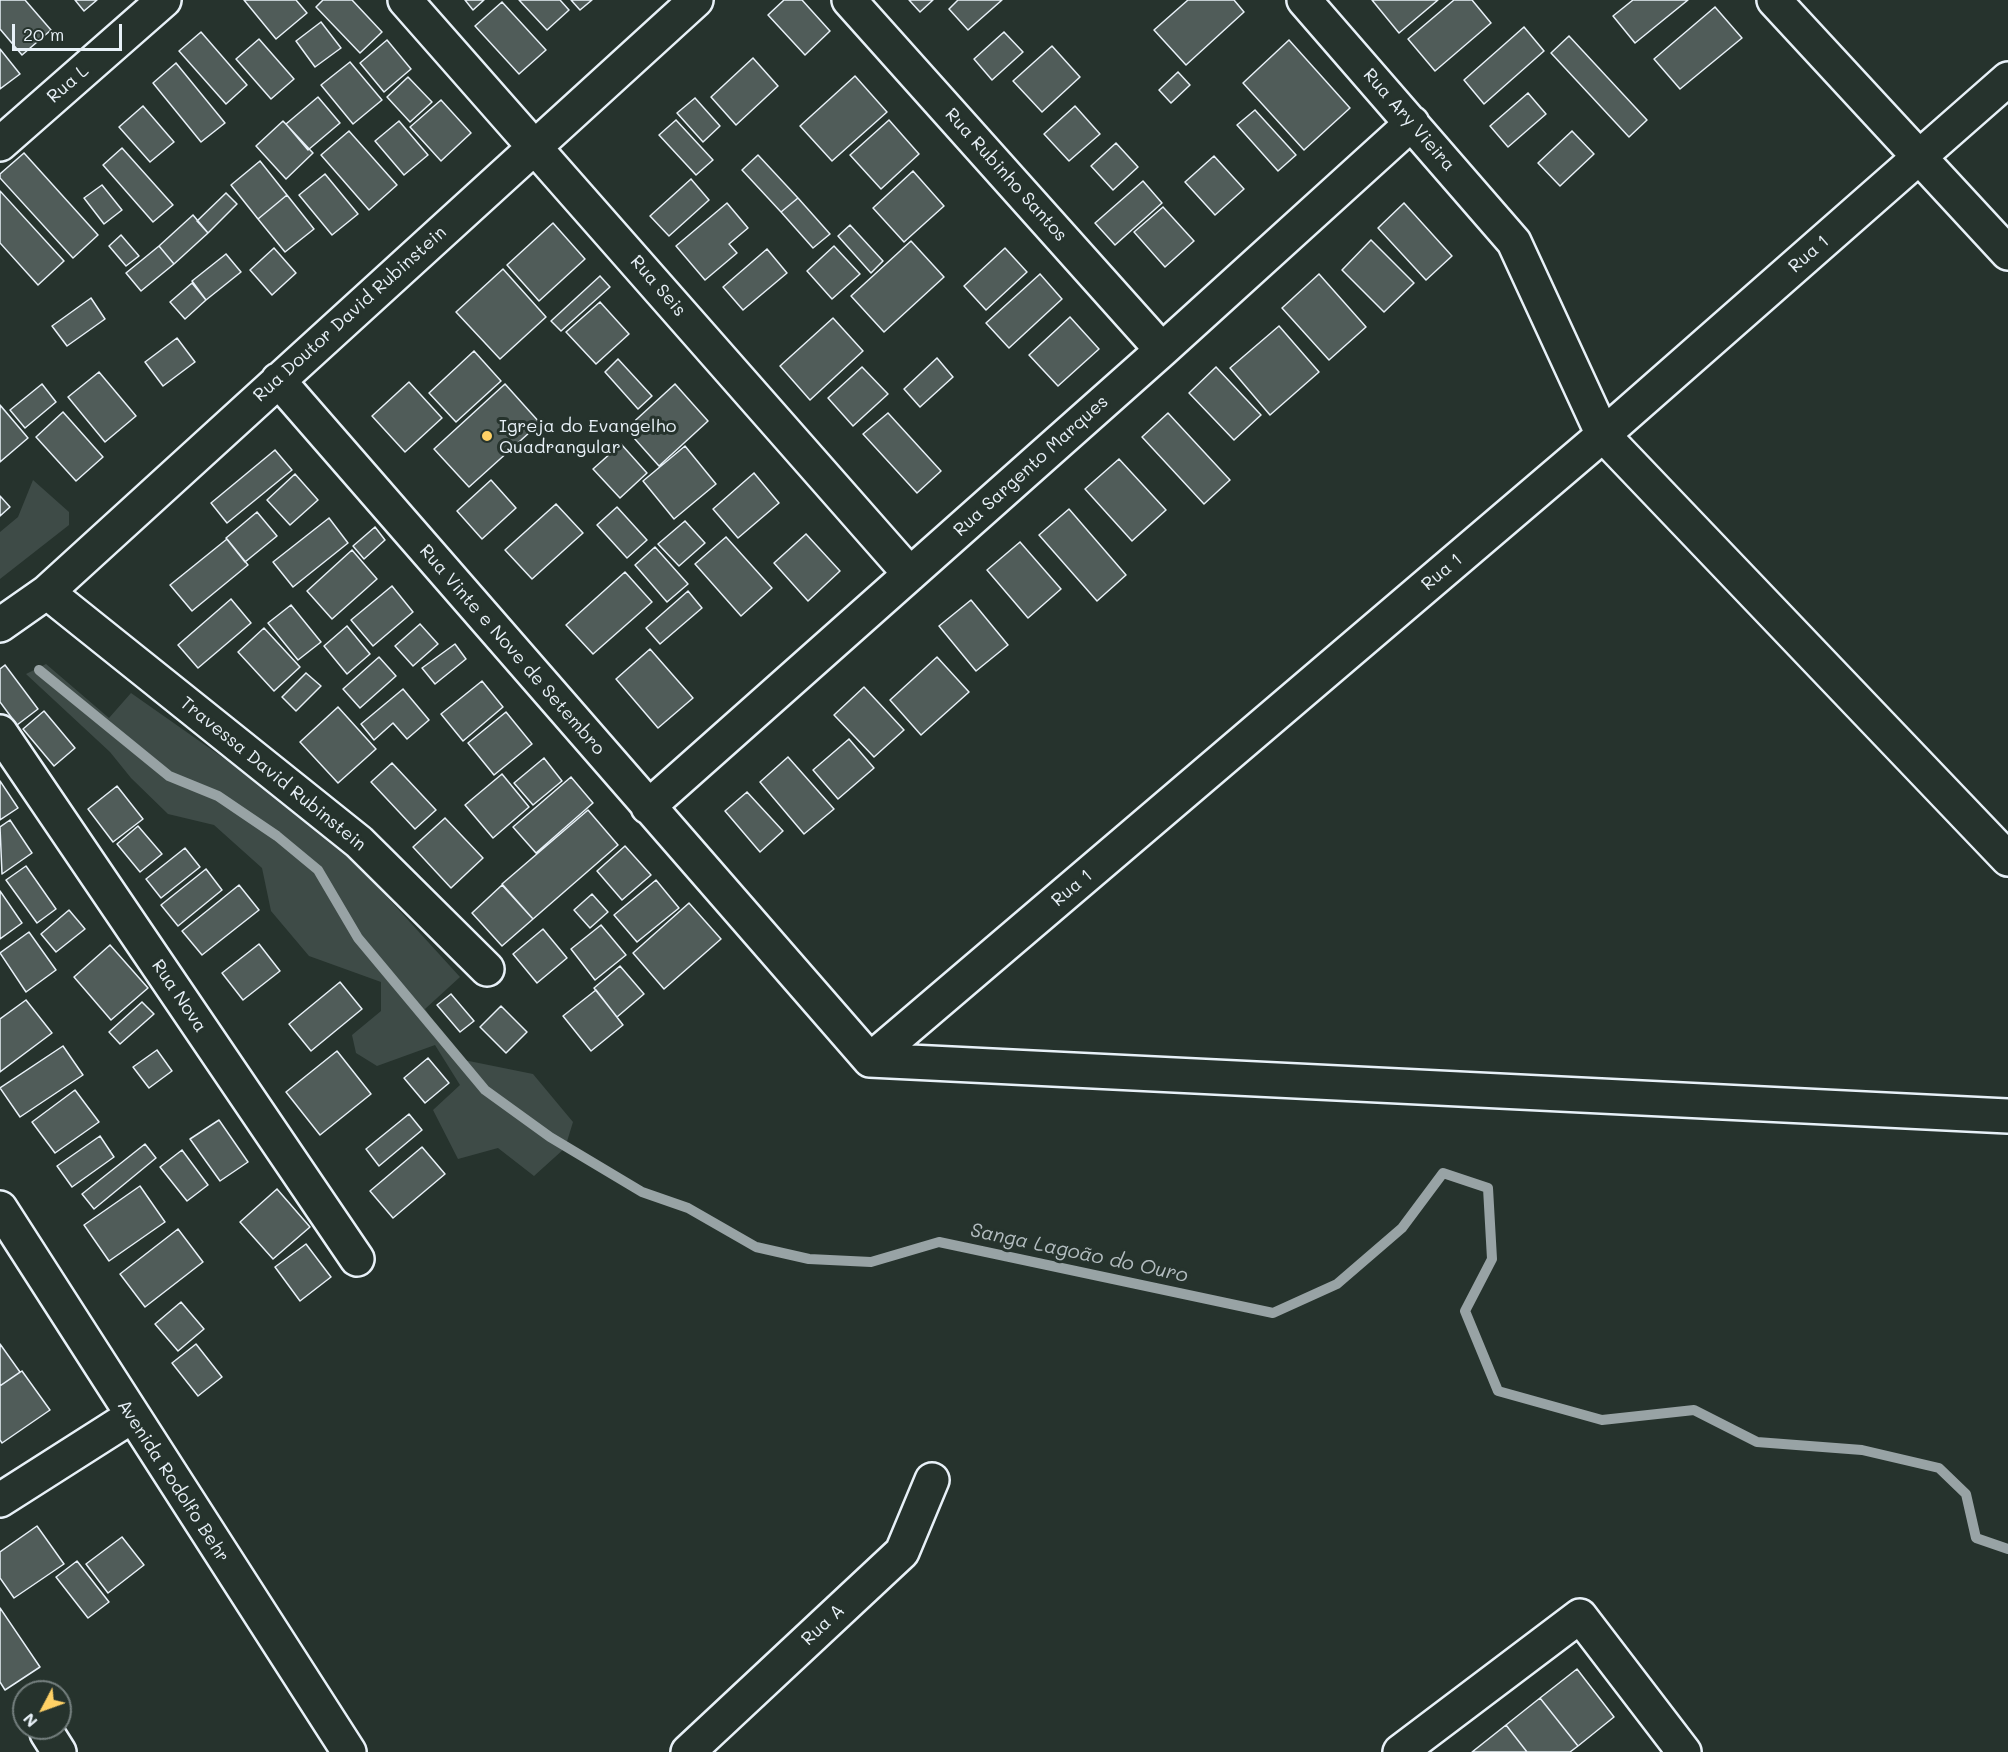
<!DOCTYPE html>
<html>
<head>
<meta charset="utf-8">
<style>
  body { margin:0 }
  #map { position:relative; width:2008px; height:1752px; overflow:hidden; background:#26332d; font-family:Mali,sans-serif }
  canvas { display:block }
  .north { position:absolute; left:12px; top:1680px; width:60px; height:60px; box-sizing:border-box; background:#26332d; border:2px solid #747f7e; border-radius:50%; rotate:229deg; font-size:16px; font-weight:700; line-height:24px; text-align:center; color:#e8f1f8 }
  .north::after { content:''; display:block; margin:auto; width:21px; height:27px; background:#ffd166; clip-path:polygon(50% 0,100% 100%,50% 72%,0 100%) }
  .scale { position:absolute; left:12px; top:24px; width:110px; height:27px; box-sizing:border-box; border:3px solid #e8f1f8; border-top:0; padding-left:8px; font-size:18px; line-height:21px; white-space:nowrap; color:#e8f1f8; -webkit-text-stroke:4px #26332d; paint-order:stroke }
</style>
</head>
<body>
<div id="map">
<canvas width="2008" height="1752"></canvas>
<div class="north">N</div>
<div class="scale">20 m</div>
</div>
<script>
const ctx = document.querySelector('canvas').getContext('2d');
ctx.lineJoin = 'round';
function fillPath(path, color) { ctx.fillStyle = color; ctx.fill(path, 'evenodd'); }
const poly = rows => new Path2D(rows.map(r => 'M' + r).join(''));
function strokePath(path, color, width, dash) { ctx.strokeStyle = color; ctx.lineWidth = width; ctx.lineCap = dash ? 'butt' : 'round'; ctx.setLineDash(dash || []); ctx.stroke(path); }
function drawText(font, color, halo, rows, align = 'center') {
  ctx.font = font + ' Mali,sans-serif'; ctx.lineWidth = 6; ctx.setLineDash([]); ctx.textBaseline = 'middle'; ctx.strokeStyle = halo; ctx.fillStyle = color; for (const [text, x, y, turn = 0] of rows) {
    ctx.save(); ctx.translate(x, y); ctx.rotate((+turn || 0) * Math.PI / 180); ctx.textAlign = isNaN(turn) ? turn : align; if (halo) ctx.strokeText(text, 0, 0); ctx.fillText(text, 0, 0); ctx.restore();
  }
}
fillPath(poly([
  [33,480,69,512,69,525,0,579,0,532,18,517],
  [46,664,109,718,131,693,326,830,460,977,425,1009,459,1059,533,1074,573,1122,565,1148,534,1176,498,1148,458,1159,433,1110,460,1085,435,1045,377,1066,356,1053,352,1035,381,1011,381,982,309,956,271,911,262,868,214,825,168,814,131,778,110,752,26,674]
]), '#3e4b47');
strokePath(poly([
  [39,670,169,776,218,796,277,836,318,870,358,938,485,1090,550,1137,642,1192,688,1208,756,1247,809,1259,871,1262,939,1242,1273,1313,1337,1284,1402,1228,1443,1173,1488,1188,1492,1259,1465,1311,1498,1391,1602,1420,1694,1410,1757,1442,1862,1450,1939,1468,1966,1494,1976,1538,2008,1549]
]), '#98a3a5', 10);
const building = poly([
  [0,0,25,0,51,30,22,55,0,29,0,0],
  [75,0,97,0,84,11,75,0],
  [244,0,296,0,307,13,276,39,244,0],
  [323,0,352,0,382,32,360,53,316,7,323,0],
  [465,0,484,0,473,10,465,0],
  [519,0,560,0,569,10,547,30,519,0],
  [571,0,592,0,580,10,571,0],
  [784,0,802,0,830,31,805,55,768,15,784,0],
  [909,0,933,0,920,12,909,0],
  [958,0,1002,0,968,30,949,9,958,0],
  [1188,0,1234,0,1244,12,1186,65,1154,30,1188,0],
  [1372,0,1438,0,1399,33,1372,0],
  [1454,0,1472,0,1491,23,1435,71,1408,39,1454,0],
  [1633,0,1688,0,1635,43,1613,16,1633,0],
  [502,2,546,50,519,74,475,26,502,2],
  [1715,7,1742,38,1680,89,1654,59,1715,7],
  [321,22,341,48,315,67,296,41,321,22],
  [1524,27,1544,51,1484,104,1464,80,1524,27],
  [201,32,247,85,226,104,179,51,201,32],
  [1004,32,1023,52,992,80,974,59,1004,32],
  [1569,36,1647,120,1629,137,1551,53,1569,36],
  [259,39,294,79,271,99,236,59,259,39],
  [387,40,411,69,384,92,360,63,387,40],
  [1289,40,1350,108,1304,150,1243,83,1289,40],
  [1052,46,1080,77,1042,112,1013,81,1052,46],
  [0,49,20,74,0,89,0,49],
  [753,58,778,86,736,125,711,97,753,58],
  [350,62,382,100,353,124,321,85,350,62],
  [176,63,225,123,201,142,153,83,176,63],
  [1178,72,1190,85,1171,103,1159,90,1178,72],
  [855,76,887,112,832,161,800,126,855,76],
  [408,77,432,102,410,122,387,97,408,77],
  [1528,93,1546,114,1508,147,1490,126,1528,93],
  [318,97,340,123,308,150,286,124,318,97],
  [695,98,720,126,703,142,677,113,695,98],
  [441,100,471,133,441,161,410,127,441,100],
  [143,106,174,142,150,162,119,127,143,106],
  [1075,106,1100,134,1069,161,1044,134,1075,106],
  [1255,110,1296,155,1278,171,1237,125,1255,110],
  [676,120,713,160,696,175,659,135,676,120],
  [889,120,919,154,881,189,850,155,889,120],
  [283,121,313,153,286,179,256,146,283,121],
  [399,121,428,155,404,175,375,141,399,121],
  [349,131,397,185,369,210,321,155,349,131],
  [1572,131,1594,154,1560,186,1538,163,1572,131],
  [1116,143,1138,167,1113,190,1091,166,1116,143],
  [122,148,173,205,153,222,103,165,122,148],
  [24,153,98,235,73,258,0,178,0,174,24,153],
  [758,155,798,198,781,212,742,170,758,155],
  [1214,156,1244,189,1215,215,1185,182,1214,156],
  [260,161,287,195,258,219,231,185,260,161],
  [913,171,944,206,904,242,873,208,913,171],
  [325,174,358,214,332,235,299,195,325,174],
  [691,179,709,200,669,236,650,216,691,179],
  [1143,181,1162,203,1115,245,1095,223,1143,181],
  [102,185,122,210,104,224,84,198,102,185],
  [0,191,64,261,38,285,0,243,0,191],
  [226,193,237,204,208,233,197,221,226,193],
  [287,195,314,229,285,252,258,219,287,195],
  [798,198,830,234,813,248,781,212,798,198],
  [727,203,748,228,729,244,737,253,705,280,676,246,727,203],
  [1404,203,1452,256,1426,280,1378,228,1404,203],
  [1163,207,1194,241,1165,267,1134,232,1163,207],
  [193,215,208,233,174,264,159,246,193,215],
  [553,223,585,259,539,301,507,265,553,223],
  [850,225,883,261,871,273,838,236,850,225],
  [121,235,139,256,126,266,109,246,121,235],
  [1371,240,1414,283,1384,312,1342,270,1371,240],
  [911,241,944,277,884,332,851,296,911,241],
  [159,246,174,264,141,291,126,273,159,246],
  [834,246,860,274,832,299,807,271,834,246],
  [274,248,296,273,272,295,250,270,274,248],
  [1005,248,1027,272,986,310,964,286,1005,248],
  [767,249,787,273,743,310,723,287,767,249],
  [226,254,241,272,206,300,192,281,226,254],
  [503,269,546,317,500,359,456,312,503,269],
  [1040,274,1062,299,1009,348,986,323,1040,274],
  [1319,274,1366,327,1329,360,1282,308,1319,274],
  [600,276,610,287,561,331,551,321,600,276],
  [192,283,206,300,185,319,170,302,192,283],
  [91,298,105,319,67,346,52,326,91,298],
  [600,302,629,334,596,364,566,332,600,302],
  [1070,317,1099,349,1058,386,1029,355,1070,317],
  [833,318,863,351,810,400,780,366,833,318],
  [1279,326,1319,372,1270,415,1230,368,1279,326],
  [177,338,195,362,163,386,145,362,177,338],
  [474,351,501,381,456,422,429,393,474,351],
  [937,358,953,377,920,407,904,389,937,358],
  [618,359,652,396,638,409,605,372,618,359],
  [862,367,888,394,853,426,828,398,862,367],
  [1216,367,1261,415,1234,440,1189,393,1216,367],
  [99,372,136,416,105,442,68,397,99,372],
  [409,382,442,418,405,452,372,416,409,382],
  [42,384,56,402,25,428,10,410,42,384],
  [505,384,540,423,469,487,434,449,505,384],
  [675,384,708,421,659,466,626,429,675,384],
  [0,405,28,438,0,462,0,405],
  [63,412,103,457,76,481,36,437,63,412],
  [888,413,941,471,917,493,863,434,888,413],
  [1168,413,1230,480,1204,504,1142,437,1168,413],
  [621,444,647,473,620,498,593,469,621,444],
  [685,446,716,484,674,519,643,481,685,446],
  [275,450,292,470,227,523,211,503,275,450],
  [1119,459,1166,510,1132,541,1085,489,1119,459],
  [754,473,779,503,738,538,713,509,754,473],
  [295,474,318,500,290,525,267,500,295,474],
  [491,480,516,508,482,539,457,511,491,480],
  [0,496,10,507,0,516,0,496],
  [556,504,583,533,532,579,505,550,556,504],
  [617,507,647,540,627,558,597,525,617,507],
  [1069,509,1126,575,1097,601,1039,535,1069,509],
  [257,512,277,536,245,562,226,538,257,512],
  [329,518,348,543,293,587,273,562,329,518],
  [685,521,705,543,679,566,658,544,685,521],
  [375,527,385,540,364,559,353,546,375,527],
  [806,534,840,571,808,601,774,563,806,534],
  [726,537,772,588,741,616,695,564,726,537],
  [227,539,248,565,192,611,170,585,227,539],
  [1020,542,1061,589,1028,618,987,570,1020,542],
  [655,547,688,584,667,602,635,565,655,547],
  [352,550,377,579,332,619,307,591,352,550],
  [625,572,652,602,593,654,566,625,625,572],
  [392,586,413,612,373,646,351,620,392,586],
  [688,591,702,608,660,644,646,628,688,591],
  [231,599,251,623,198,668,178,645,231,599],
  [971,600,1008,645,976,671,939,626,971,600],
  [291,605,321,642,298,660,268,623,291,605],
  [420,624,438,644,413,666,395,646,420,624],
  [347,626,370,654,347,674,324,646,347,626],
  [264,628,300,667,274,691,238,652,264,628],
  [455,644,466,659,435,684,422,668,455,644],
  [650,649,693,698,658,728,616,679,650,649],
  [379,657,396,676,360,708,343,689,379,657],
  [937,657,969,692,921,735,890,700,937,657],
  [5,665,38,709,17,725,0,702,0,669,5,665],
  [306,673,321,686,296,711,282,697,306,673],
  [482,681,503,707,463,741,441,714,482,681],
  [864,687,904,730,874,757,834,715,864,687],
  [403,689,429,720,407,739,393,723,374,740,361,724,403,689],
  [338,707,376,749,338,783,300,742,338,707],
  [44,711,75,748,54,766,23,729,44,711],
  [506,712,532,744,494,775,468,743,506,712],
  [849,739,874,768,838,799,813,770,849,739],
  [788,757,834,809,804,834,760,782,788,757],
  [544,758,562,781,533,805,514,783,544,758],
  [392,763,436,810,415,829,371,782,392,763],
  [502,774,529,807,493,838,465,805,502,774],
  [571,777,593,803,536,853,513,827,571,777],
  [0,781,18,808,0,820,0,781],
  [117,786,143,819,113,842,88,809,117,786],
  [747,792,783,831,760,852,725,811,747,792],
  [588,810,618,845,533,919,502,884,588,810],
  [445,818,483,858,451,888,413,847,445,818],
  [10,820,32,853,2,874,0,827,10,820],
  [138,826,162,854,140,872,117,844,138,826],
  [625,846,651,875,622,900,597,871,625,846],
  [185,848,200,867,161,898,146,879,185,848],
  [26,866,56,909,37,923,6,880,26,866],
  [206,869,222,890,178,926,161,905,206,869],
  [656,880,679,908,637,942,614,915,656,880],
  [239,885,259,910,202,955,182,931,239,885],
  [502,885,533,919,502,946,472,913,502,885],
  [0,891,22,923,0,939,0,891],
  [592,894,608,912,590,928,574,910,592,894],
  [689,903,721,939,664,989,633,953,689,903],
  [69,910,85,929,56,952,41,934,69,910],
  [601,925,626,955,595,980,571,949,601,925],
  [543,929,567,958,537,983,513,954,543,929],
  [29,932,56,970,26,992,0,953,29,932],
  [259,944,280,971,243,1000,222,973,259,944],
  [110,945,148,988,111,1020,74,977,110,945],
  [620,966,644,994,617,1017,594,988,620,966],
  [340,982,362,1009,311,1051,289,1024,340,982],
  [596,990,623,1025,591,1051,563,1016,596,990],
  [451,994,474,1021,460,1032,437,1005,451,994],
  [26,1000,52,1033,0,1072,0,1019,26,1000],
  [142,1002,154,1014,120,1044,109,1032,142,1002],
  [501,1006,527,1032,506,1053,480,1027,501,1006],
  [63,1046,83,1075,20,1117,0,1088,63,1046],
  [157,1050,172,1071,149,1088,133,1067,157,1050],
  [337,1051,371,1094,320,1135,286,1092,337,1051],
  [428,1058,449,1083,425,1103,404,1078,428,1058],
  [75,1090,99,1122,55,1153,32,1122,75,1090],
  [409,1114,422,1130,379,1166,366,1149,409,1114],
  [219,1120,248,1162,220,1181,190,1139,219,1120],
  [100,1136,114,1157,72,1187,57,1166,100,1136],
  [145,1144,156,1158,94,1209,82,1194,145,1144],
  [422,1147,445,1174,393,1218,370,1191,422,1147],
  [182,1150,208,1185,187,1201,160,1167,182,1150],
  [140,1186,165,1222,109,1261,84,1225,140,1186],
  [277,1189,310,1227,273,1259,240,1222,277,1189],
  [178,1229,203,1262,145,1307,120,1274,178,1229],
  [306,1244,331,1277,300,1301,275,1267,306,1244],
  [181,1302,204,1329,178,1351,155,1324,181,1302],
  [0,1344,20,1372,0,1386,0,1344],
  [196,1344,222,1377,198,1396,172,1363,196,1344],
  [22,1371,50,1410,2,1443,0,1440,0,1386,22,1371],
  [37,1526,64,1564,14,1598,0,1578,0,1552,37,1526],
  [122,1537,144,1565,108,1593,86,1564,122,1537],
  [77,1561,109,1602,88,1618,56,1577,77,1561],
  [0,1608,40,1667,5,1690,0,1682,0,1608],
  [1577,1669,1614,1717,1578,1746,1540,1698,1577,1669],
  [1540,1698,1578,1746,1570,1752,1527,1752,1506,1725,1540,1698],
  [1506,1725,1527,1752,1472,1752,1506,1725]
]);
fillPath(building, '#505c59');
strokePath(building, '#e8f1f8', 1.5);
const minor = poly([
  [405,0,910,574],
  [849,0,1162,350],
  [1304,0,1514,242,1603,435,2008,859],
  [1774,0,2008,253],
  [0,144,164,0],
  [278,380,870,1060,2008,1116],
  [47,592,359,842,487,969],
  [0,625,47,592,696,0],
  [0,732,357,1259],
  [648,807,1162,350,1412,123],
  [870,1060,1603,435,2008,79],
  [0,1208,349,1752],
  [0,1500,132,1416],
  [47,1733,59,1752],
  [688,1752,902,1552,932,1480],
  [1400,1752,1580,1616,1684,1752]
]);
strokePath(minor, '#e8f1f8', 38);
strokePath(minor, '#26332d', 33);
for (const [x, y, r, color] of [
  [487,436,6,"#ffd166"]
]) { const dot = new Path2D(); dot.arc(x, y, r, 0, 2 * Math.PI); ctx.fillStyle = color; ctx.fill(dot); strokePath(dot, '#26332d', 2); }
drawText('18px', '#e8f1f8', '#26332d', [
  ["Rua L",68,84,-41],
  ["Rua Ary Vieira",1409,120,49],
  ["Rua Rubinho Santos",1006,175,48],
  ["Rua 1",1809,254,-41],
  ["Rua Seis",658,286,49],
  ["Rua Doutor David Rubinstein",350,314,-42],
  ["Rua Sargento Marques",1031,466,-42],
  ["Rua 1",1442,572,-40],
  ["Rua Vinte e Nove de Setembro",512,650,49],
  ["Travessa David Rubinstein",273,774,39],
  ["Rua 1",1072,888,-40],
  ["Rua Nova",179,996,56],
  ["Avenida Rodolfo Behr",173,1481,57],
  ["Rua A",823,1625,-43]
]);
drawText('18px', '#e8f1f8', '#26332d', [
  ["Igreja do Evangelho",499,426],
  ["Quadrangular",499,447]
], 'left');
drawText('italic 20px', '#b3bdc0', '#26332d', [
  ["Sanga Lagoão do Ouro",1079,1253,12]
]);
</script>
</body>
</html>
